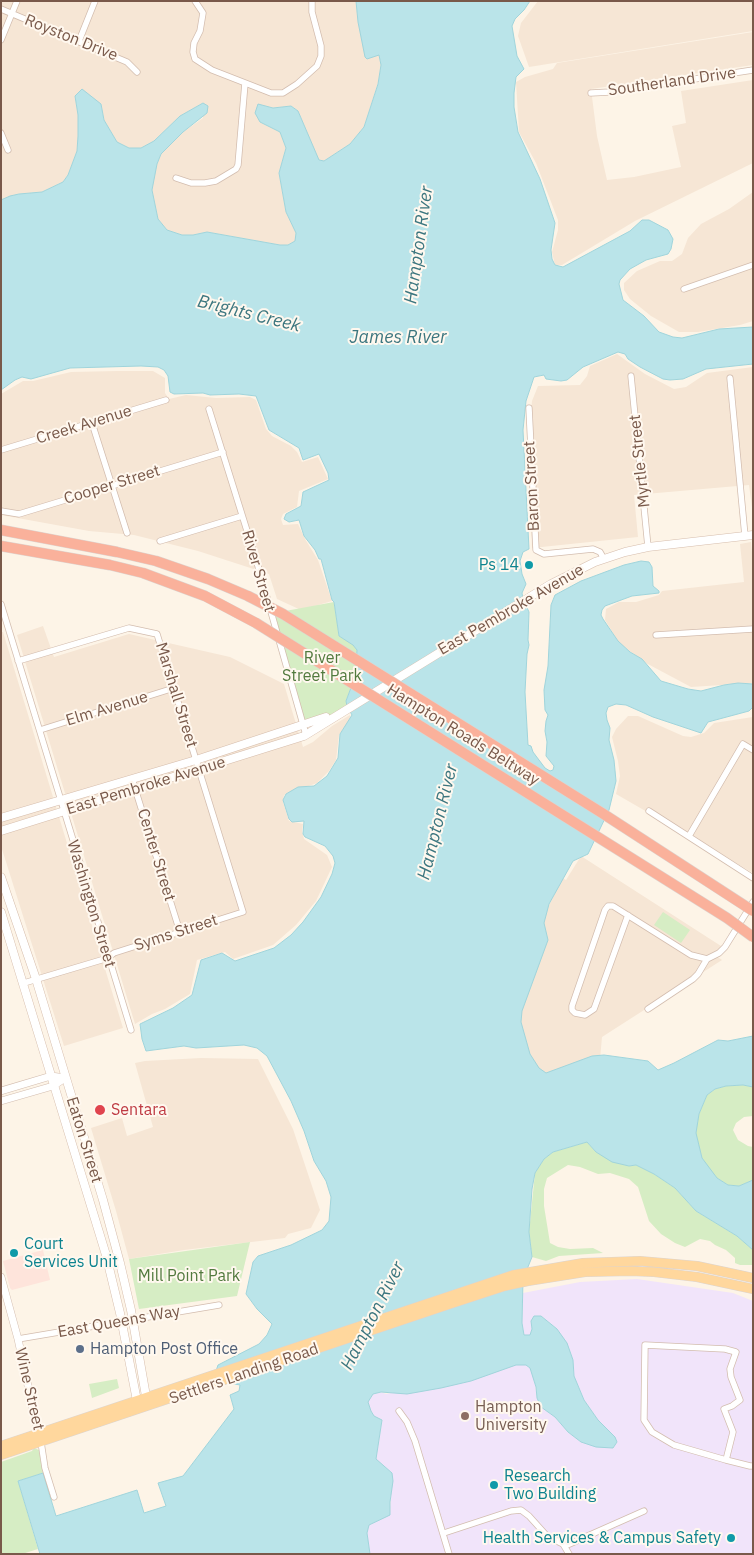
<!DOCTYPE html>
<html>
<head>
<meta charset="utf-8">
<style>
  body { margin:0 }
  #map { position:relative; width:754px; height:1555px; overflow:hidden; background:#fdf4e7; font-family:"IBM Plex Sans",sans-serif }
  canvas { display:block }
  .frame { position:absolute; inset:0; border:2px solid #79594a; pointer-events:none }
</style>
</head>
<body>
<div id="map">
<canvas width="754" height="1555"></canvas>
<div class="frame"></div>
</div>
<script>
const ctx = document.querySelector('canvas').getContext('2d');
ctx.lineJoin = 'round';
function fillPath(path, color) { ctx.fillStyle = color; ctx.fill(path, 'evenodd'); }
const poly = rows => new Path2D(rows.map(r => 'M' + r).join(''));
function strokePath(path, color, width, dash) { ctx.strokeStyle = color; ctx.lineWidth = width; ctx.lineCap = dash ? 'butt' : 'round'; ctx.setLineDash(dash || []); ctx.stroke(path); }
function drawText(font, color, halo, rows, align = 'center') {
  ctx.font = font + ' "IBM Plex Sans",sans-serif'; ctx.lineWidth = 4; ctx.setLineDash([]); ctx.textBaseline = 'middle'; ctx.strokeStyle = halo; ctx.fillStyle = color; for (const [text, x, y, turn = 0] of rows) {
    ctx.save(); ctx.translate(x, y); ctx.rotate((+turn || 0) * Math.PI / 180); ctx.textAlign = isNaN(turn) ? turn : align; if (halo) ctx.strokeText(text, 0, 0); ctx.fillText(text, 0, 0); ctx.restore();
  }
}
fillPath(poly([
  [1,1,356,1,358,22,379,55,381,65,378,83,364,127,350,144,324,161,318,160,298,111,291,106,273,108,258,105,260,122,280,132,286,148,279,173,286,212,296,233,295,241,288,245,280,245,207,232,193,235,182,235,167,230,158,219,151,189,157,164,161,154,183,132,203,118,203,103,180,116,154,141,141,148,129,148,117,142,104,120,101,104,75,96,78,115,78,136,77,151,68,175,63,182,42,192,19,194,1,200],
  [538,1,753,1,753,31,529,67,518,36,521,23],
  [753,32,753,65,591,89,597,136,607,180,634,177,681,167,672,126,686,123,681,91,753,80,753,163,635,221,562,265,555,265,552,252,558,230,558,220,536,163,519,132,516,82,525,77,553,69,557,63],
  [753,192,753,321,740,325,698,332,679,332,651,316,630,299,624,290,624,283,637,271,660,261,672,261,682,254,688,238,701,224,729,209],
  [617,354,645,374,674,389,686,387,707,373,753,367,753,515,749,485,634,495,638,537,532,548,528,451,532,401,538,386,580,385,587,376,590,366],
  [117,371,153,371,165,378,165,393,169,399,186,395,216,398,250,397,256,400,266,429,272,436,291,446,297,452,302,462,318,457,328,479,299,491,297,507,283,514,281,519,283,525,298,524,305,539,318,560,332,601,301,610,277,599,269,574,198,551,134,535,89,531,1,515,1,394,23,381,33,381,71,372],
  [751,542,753,562,753,683,691,687,644,662,619,643,605,620,606,609,619,602,636,602,659,595,662,591,744,582,740,544],
  [43,626,54,657,129,634,230,657,284,684,303,747,313,742,332,726,350,715,351,719,339,735,336,760,329,771,317,783,284,795,283,802,289,821,303,824,302,831,304,839,327,855,332,867,316,901,296,925,273,945,233,959,225,952,197,960,190,994,165,1009,152,1014,135,1024,17,635],
  [1,632,3,632,123,1028,64,1046,1,846],
  [628,716,638,716,683,736,691,737,704,733,714,723,753,717,753,873,616,794,620,776,618,761,612,737,616,729],
  [581,856,721,946,716,956,722,960,602,1037,600,1059,549,1076,540,1071,533,1063,514,1020,540,924,562,878,566,880],
  [201,1058,258,1059,293,1129,320,1210,311,1228,288,1234,285,1238,184,1250,129,1259,116,1211,91,1128,122,1118,127,1136,153,1127,135,1063,145,1061]
]), '#f6e6d5');
fillPath(poly([
  [43,1250,50,1280,12,1290,10,1288,3,1261]
]), '#fee4db');
fillPath(poly([
  [637,1279,733,1293,753,1301,753,1554,370,1554,367,1533,369,1525,390,1514,392,1473,376,1460,382,1420,374,1416,371,1411,368,1402,373,1394,381,1392,386,1394,516,1365,526,1365,530,1368,534,1377,537,1398,541,1407,555,1417,568,1432,581,1442,613,1448,617,1442,615,1437,598,1420,584,1400,574,1376,573,1360,557,1329,541,1316,531,1321,532,1329,530,1336,524,1335,522,1323,523,1293,580,1282]
]), '#f1e4fa');
fillPath(poly([
  [334,602,339,636,354,645,357,650,355,677,346,701,347,706,323,719,303,727,269,614],
  [663,912,690,930,681,943,654,925],
  [743,1085,753,1087,753,1116,744,1117,736,1123,733,1130,738,1140,748,1146,753,1147,753,1180,739,1186,728,1185,717,1178,708,1168,702,1158,695,1133,699,1114,707,1095,715,1089,726,1086],
  [587,1142,596,1152,629,1166,636,1165,654,1174,675,1188,696,1211,737,1236,753,1250,753,1265,740,1265,735,1263,735,1258,726,1250,715,1245,710,1241,700,1239,685,1247,675,1243,661,1234,649,1221,638,1187,629,1179,610,1173,598,1174,580,1167,568,1165,547,1178,544,1189,544,1206,550,1243,558,1247,570,1249,593,1248,603,1253,559,1256,546,1261,532,1257,529,1232,535,1173,544,1159,553,1152],
  [250,1242,237,1296,139,1309,129,1259],
  [117,1379,119,1388,92,1398,89,1384],
  [34,1448,39,1450,43,1473,18,1481,38,1549,22,1554,1,1554,1,1462,32,1451]
]), '#d6edc4');
const water = poly([
  [356,1,530,1,524,10,515,19,512,26,517,56,524,69,516,77,514,93,514,107,518,132,540,179,555,223,551,250,552,259,555,265,563,267,630,231,642,220,649,220,668,230,673,239,671,249,668,254,646,260,630,269,620,280,619,284,623,300,644,316,659,332,673,337,682,338,719,329,753,327,753,364,706,369,683,379,670,380,663,379,640,367,628,359,625,354,618,352,583,367,567,380,561,381,546,379,544,375,534,377,526,401,523,430,529,549,523,552,520,561,522,574,526,584,522,593,523,599,529,612,528,640,529,645,527,654,525,692,528,745,531,746,533,752,545,768,550,771,553,770,554,766,546,756,547,742,545,731,546,721,548,715,545,710,544,690,548,666,551,605,555,595,581,581,624,565,641,561,649,562,652,567,653,586,659,591,659,593,632,596,605,606,602,610,601,615,603,619,618,641,630,652,642,659,661,681,688,689,701,691,724,685,738,683,753,684,753,707,749,711,708,722,701,733,653,717,626,705,616,704,608,707,606,713,607,720,610,728,609,740,614,760,616,781,609,810,588,854,573,861,549,904,544,923,548,940,522,1011,521,1022,530,1054,539,1068,546,1073,592,1056,604,1055,648,1061,658,1070,674,1063,718,1040,728,1041,753,1036,753,1087,743,1085,726,1086,715,1089,707,1095,699,1114,696,1133,702,1158,717,1178,728,1185,739,1186,753,1180,753,1250,737,1236,696,1211,675,1188,654,1174,636,1165,629,1166,612,1162,596,1152,587,1142,553,1152,544,1159,535,1173,532,1189,529,1232,532,1257,523,1279,522,1323,524,1335,530,1335,532,1329,531,1321,534,1316,541,1316,557,1329,567,1343,573,1360,574,1376,584,1400,598,1420,615,1437,617,1442,613,1448,596,1447,581,1442,568,1432,555,1417,541,1407,537,1398,536,1387,530,1368,526,1365,516,1365,471,1381,441,1388,407,1394,381,1392,373,1394,368,1402,371,1411,374,1416,382,1420,376,1459,392,1473,393,1481,390,1502,390,1515,369,1525,367,1533,370,1554,40,1554,18,1481,43,1473,56,1516,137,1490,144,1513,166,1506,158,1483,183,1476,234,1409,230,1395,239,1391,240,1385,229,1383,220,1376,216,1371,218,1365,259,1344,267,1335,272,1324,257,1309,246,1294,253,1262,258,1256,291,1245,322,1230,329,1221,331,1197,326,1181,314,1161,304,1131,291,1101,267,1056,257,1048,244,1045,196,1048,184,1046,146,1051,142,1039,140,1024,173,1008,192,995,201,960,222,953,235,961,274,948,291,935,303,922,321,897,332,874,335,863,333,856,325,846,305,837,303,834,304,821,292,822,289,819,283,800,286,794,298,787,314,786,327,776,338,758,340,734,352,715,347,706,346,701,355,677,357,650,353,645,339,636,334,602,332,600,321,559,319,559,315,550,304,536,299,520,289,522,284,519,286,514,301,506,303,492,329,480,328,473,319,454,303,460,299,448,269,430,256,396,239,394,210,395,203,393,174,394,170,392,168,376,164,370,158,367,141,366,70,368,31,379,22,377,15,380,1,390,1,200,10,196,19,194,42,192,63,182,68,175,77,151,78,136,78,115,75,96,82,89,101,104,104,120,117,142,129,148,141,148,154,141,180,116,203,103,208,106,207,113,183,132,161,154,157,164,152,190,158,219,167,230,182,235,193,235,207,232,280,245,288,245,295,241,296,233,286,212,279,173,286,148,280,132,260,122,255,113,258,104,273,108,291,106,298,111,319,160,324,161,350,144,364,127,378,84,381,65,379,55,367,59,365,57,358,22,356,1]
]);
fillPath(water, '#bae4e9');
strokePath(water, '#a0d4db', 1);
const minor = poly([
  [195,1,203,13,200,31,194,43,193,52,195,59,212,70,271,93,283,93,297,84,317,66,321,56,321,46,312,12,312,1],
  [1,9,127,62,137,72],
  [1,40,17,1],
  [79,41,95,1],
  [591,93,610,92,753,70],
  [1,133,8,150],
  [176,178,191,183,205,183,216,181,236,169,238,165,245,83],
  [684,289,753,265],
  [631,376,648,547],
  [730,378,745,536],
  [529,408,536,550,544,554,593,549,600,552,604,559],
  [209,409,258,566,306,735],
  [92,423,127,533],
  [1,450,166,400],
  [1,511,19,514,223,452],
  [160,541,242,516],
  [1,604,131,1030],
  [656,635,753,629],
  [18,661,129,628,157,634,243,912,114,953,108,958,24,983],
  [40,730,174,688],
  [132,779,180,932],
  [649,811,753,878],
  [689,836,743,744,753,750],
  [628,915,594,1009,585,1015,575,1013,572,1010,572,1006,605,910,608,906,613,906,691,955,707,959],
  [648,1009,693,979,698,974,707,959,719,953,725,947,753,902],
  [18,1339,219,1305],
  [399,1411,407,1422,415,1441,449,1554],
  [41,1442,45,1468,54,1497],
  [726,1460,733,1432,724,1409,732,1406,740,1400,731,1377,730,1369,736,1352,725,1349,645,1345,644,1420,652,1432,674,1445,726,1460,750,1466,753,1466],
  [444,1533,511,1511,521,1510,529,1516,547,1536,563,1544,569,1554],
  [565,1546,644,1511]
]);
const tertiary = poly([
  [1,1091,51,1076,65,1078],
  [1,1101,53,1086,65,1078],
  [1,1277,18,1339,39,1437]
]);
const secondary = poly([
  [1,818,196,760,326,717],
  [1,831,304,736,551,584,595,562,625,552,648,547,753,535],
  [1,877,36,979,103,1200,120,1263,131,1310,147,1402],
  [1,912,106,1255,120,1313,138,1406]
]);
const primary = poly([
  [1,1446,513,1275,583,1263,640,1261,697,1266,753,1278],
  [1,1455,450,1304,505,1286,528,1281,585,1272,631,1271,654,1272,697,1277,753,1289]
]);
const motorway = poly([
  [1,530,117,552,156,561,208,579,248,596],
  [1,546,110,565,143,573,205,596,256,623]
]);
strokePath(minor, '#d3bdaf', 7);
strokePath(tertiary, '#d3bdaf', 8);
strokePath(secondary, '#d6bdac', 9);
strokePath(primary, '#dcd4d0', 10);
strokePath(motorway, '#dcd4d0', 11);
strokePath(minor, '#fff', 5.5);
strokePath(tertiary, '#fff', 7);
strokePath(secondary, '#fff', 8);
strokePath(primary, '#ffd79d', 9);
strokePath(motorway, '#fab19b', 10);
const motorwayBridge = poly([
  [248,596,283,614,602,813,753,911],
  [256,623,727,918,753,937]
]);
strokePath(motorwayBridge, '#dcd4d0', 11, []);
strokePath(motorwayBridge, '#fab19b', 10);
for (const [x, y, r, color] of [
  [529,565,5,"#0f9aa8"],
  [100,1110,6,"#e0444e"],
  [14,1253,5,"#0f9aa8"],
  [80,1349,5,"#5c6f8a"],
  [465,1416,5,"#8d6e63"],
  [494,1485,5,"#0f9aa8"],
  [731,1538,5,"#0f9aa8"]
]) { const dot = new Path2D(); dot.arc(x, y, r, 0, 2 * Math.PI); ctx.fillStyle = color; ctx.fill(dot); strokePath(dot, '#fff8ef', 2); }
drawText('16px', '#79594a', '#fff8ef', [
  ["Royston Drive",71,38,22],
  ["Southerland Drive",672,82,-8],
  ["Creek Avenue",84,425,-17],
  ["Myrtle Street",640,461,-96],
  ["Cooper Street",112,485,-17],
  ["Baron Street",532,486,-93],
  ["River Street",258,571,74],
  ["East Pembroke Avenue",511,610,-30],
  ["Marshall Street",176,695,73],
  ["Elm Avenue",107,709,-17],
  ["Hampton Roads Beltway",463,735,32],
  ["East Pembroke Avenue",146,786,-17],
  ["Center Street",156,855,73],
  ["Washington Street",91,904,73],
  ["Syms Street",176,933,-18],
  ["Eaton Street",84,1140,73],
  ["East Queens Way",119,1322,-10],
  ["Settlers Landing Road",244,1374,-19],
  ["Wine Street",29,1389,77]
]);
drawText('16px', '#0d838f', '#fff8ef', [
  ["Ps 14",519,565],
  ["Court",24,1244,"left"],
  ["Services Unit",24,1262,"left"],
  ["Research",504,1476,"left"],
  ["Two Building",504,1494,"left"],
  ["Health Services & Campus Safety",721,1538]
], 'right');
drawText('16px', '#527a3e', '#fff8ef', [
  ["River",322,658],
  ["Street Park",322,676],
  ["Mill Point Park",189,1276]
]);
drawText('16px', '#be3a42', '#fff8ef', [
  ["Sentara",111,1110]
], 'left');
drawText('16px', '#4e5e75', '#fff8ef', [
  ["Hampton Post Office",90,1349]
], 'left');
drawText('16px', '#785e54', '#fff8ef', [
  ["Hampton",475,1407],
  ["University",475,1425]
], 'left');
drawText('italic 18px', '#3c767f', '#fff8ef', [
  ["Hampton River",419,245,-82],
  ["Brights Creek",249,314,14],
  ["James River",398,338],
  ["Hampton River",438,822,-76],
  ["Hampton River",373,1316,-63]
]);
</script>
</body>
</html>
